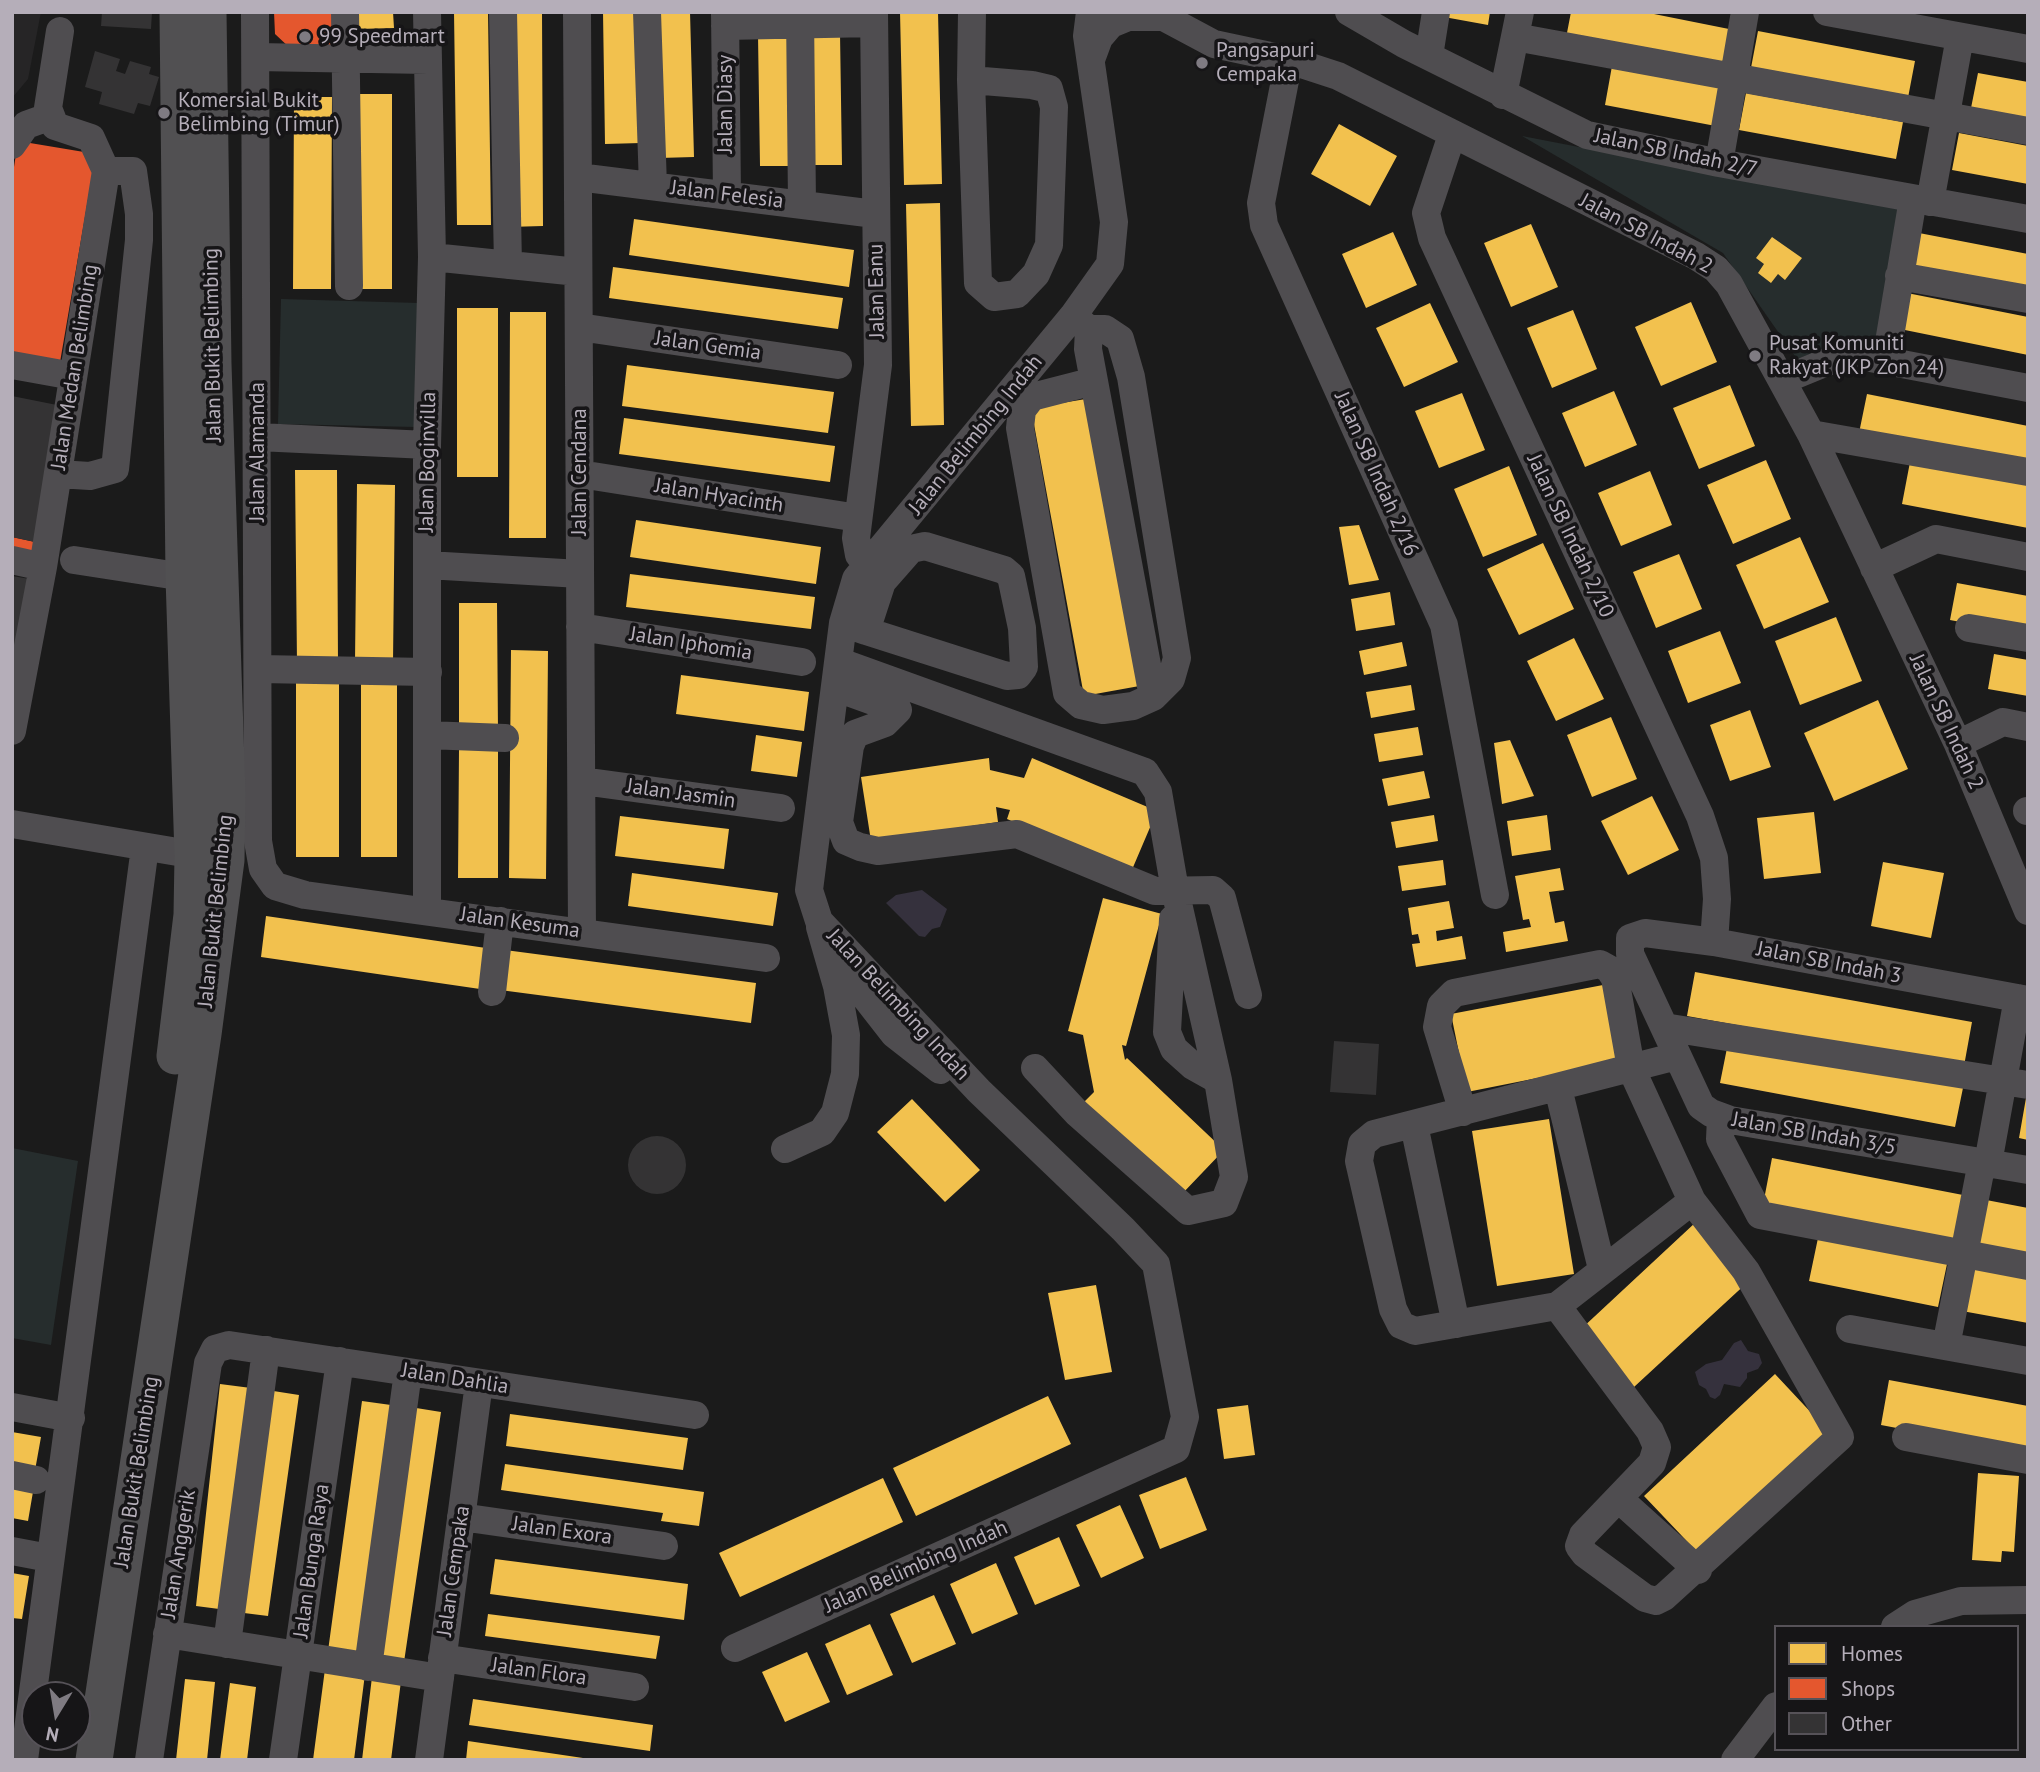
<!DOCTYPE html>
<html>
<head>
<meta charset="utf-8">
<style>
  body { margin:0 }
  #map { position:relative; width:2040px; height:1772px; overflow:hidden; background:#1b1b1b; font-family:"PT Sans",sans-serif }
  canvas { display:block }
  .frame { position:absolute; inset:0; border:14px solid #b5aeb9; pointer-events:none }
  .legend { position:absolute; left:1774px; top:1625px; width:245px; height:126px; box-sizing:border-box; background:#161517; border:2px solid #565258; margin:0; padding:9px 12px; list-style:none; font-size:21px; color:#b5aeb9 }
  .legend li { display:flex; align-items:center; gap:14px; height:35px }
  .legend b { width:35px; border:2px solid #565258 }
  .north { position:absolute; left:21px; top:1681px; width:70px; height:70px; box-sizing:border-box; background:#161517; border:2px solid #565258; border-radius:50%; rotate:191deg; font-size:19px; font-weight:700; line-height:28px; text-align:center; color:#b5aeb9 }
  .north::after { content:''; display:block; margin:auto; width:24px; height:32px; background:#7f7b82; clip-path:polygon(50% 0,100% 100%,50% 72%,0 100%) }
</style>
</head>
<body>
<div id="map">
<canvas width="2040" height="1772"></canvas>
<div class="frame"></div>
<ul class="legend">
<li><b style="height:19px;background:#f2c14e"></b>Homes</li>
<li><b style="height:19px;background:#e4572e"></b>Shops</li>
<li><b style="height:19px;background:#343334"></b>Other</li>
</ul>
<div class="north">N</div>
</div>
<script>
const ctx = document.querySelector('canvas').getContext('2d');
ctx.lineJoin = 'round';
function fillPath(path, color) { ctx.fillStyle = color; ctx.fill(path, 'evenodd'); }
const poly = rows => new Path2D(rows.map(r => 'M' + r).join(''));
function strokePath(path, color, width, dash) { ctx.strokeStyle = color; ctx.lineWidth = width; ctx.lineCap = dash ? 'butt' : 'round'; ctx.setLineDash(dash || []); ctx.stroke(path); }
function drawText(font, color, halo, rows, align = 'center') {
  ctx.font = font + ' "PT Sans",sans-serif'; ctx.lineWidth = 7; ctx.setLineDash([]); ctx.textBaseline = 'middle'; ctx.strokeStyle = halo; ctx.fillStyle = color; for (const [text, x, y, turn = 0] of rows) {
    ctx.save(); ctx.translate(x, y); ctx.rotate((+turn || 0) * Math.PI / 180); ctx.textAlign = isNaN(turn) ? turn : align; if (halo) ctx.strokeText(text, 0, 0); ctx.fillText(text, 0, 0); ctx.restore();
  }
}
fillPath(poly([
  [12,12,41,12,28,79,12,98]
]), '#262526');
fillPath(poly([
  [1522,136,1905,210,1879,348,1838,343,1797,359,1723,253],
  [281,299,419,303,416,427,278,424],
  [12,1148,78,1161,51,1345,12,1338]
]), '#262d2d');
fillPath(poly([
  [922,890,947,909,940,927,932,929,925,937,919,936,886,903,896,895],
  [1741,1340,1748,1351,1759,1354,1762,1363,1758,1369,1747,1373,1747,1378,1740,1387,1724,1384,1720,1395,1715,1399,1710,1397,1706,1389,1699,1385,1695,1372,1706,1364,1722,1360,1734,1343]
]), '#35313d');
fillPath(poly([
  [358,12,393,12,394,28,358,29],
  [454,12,488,12,491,225,457,225],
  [506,12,542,12,543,226,508,227],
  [603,12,640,12,641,143,605,144],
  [655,12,690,12,694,157,659,158],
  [900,12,938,12,942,184,904,185],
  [1445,12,1490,12,1488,25,1444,17],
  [1571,12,1644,12,1739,31,1731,71,1566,38],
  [1758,31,1915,61,1907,103,1750,73],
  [804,33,840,33,842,165,806,165],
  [758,35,795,35,797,166,760,166],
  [1612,66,1728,89,1721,127,1605,105],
  [1978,73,2028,82,2028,124,1970,113],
  [1746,93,1903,122,1896,159,1739,130],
  [354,94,392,94,392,289,354,289],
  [294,97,332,97,331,289,293,289],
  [1339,124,1397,156,1370,206,1311,174],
  [1959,133,2028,146,2028,184,1952,170],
  [940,203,944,425,911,426,906,204],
  [634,219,854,250,849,287,629,255],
  [1531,224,1558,287,1511,307,1484,243],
  [1393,232,1417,285,1366,308,1342,254],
  [1919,233,2028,254,2028,295,1911,272],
  [1772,237,1802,258,1785,280,1778,274,1771,283,1758,273,1764,264,1756,258],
  [613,267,843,298,838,329,609,298],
  [1907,293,2028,317,2028,355,1900,329],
  [1691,302,1717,362,1661,386,1635,327],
  [1430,303,1458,362,1404,387,1376,328],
  [457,308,498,308,498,477,457,477],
  [1573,310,1597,369,1552,388,1527,328],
  [510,312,546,312,546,538,509,538],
  [627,365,834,392,828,433,622,406],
  [1730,385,1755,446,1699,469,1673,408],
  [1614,391,1637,445,1585,467,1562,413],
  [1462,393,1485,450,1439,468,1415,411],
  [1867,394,2028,426,2028,466,1859,433],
  [1092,398,1145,685,1084,696,1031,408],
  [624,418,835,446,830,482,619,454],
  [1766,460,1791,519,1733,544,1707,485],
  [1910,462,2028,485,2028,528,1902,504],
  [1509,466,1537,535,1483,557,1454,489],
  [295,470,337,470,338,664,297,664],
  [1650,471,1672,525,1621,546,1598,493],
  [357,484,395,485,393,662,355,661],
  [636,520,821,547,816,584,630,557],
  [1359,525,1379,580,1349,585,1339,527],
  [1800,537,1829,602,1764,629,1736,565],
  [1543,543,1574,609,1519,635,1487,569],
  [1679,554,1702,609,1656,628,1633,572],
  [630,574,815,597,811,629,626,607],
  [1957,583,2028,596,2028,635,1950,620],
  [1390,592,1395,625,1356,631,1351,599],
  [459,603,497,603,498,733,459,733],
  [1836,617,1862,681,1800,705,1775,641],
  [1720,631,1741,683,1688,703,1668,651],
  [1574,638,1604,699,1556,721,1527,661],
  [1402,642,1407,666,1364,675,1359,651],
  [511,650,548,651,546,879,509,878],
  [1994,654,2028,660,2028,696,1988,689],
  [681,675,809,692,804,731,676,714],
  [361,679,397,679,397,857,361,857],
  [296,680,339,681,339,857,296,857],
  [1411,685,1415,710,1371,718,1366,692],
  [1878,700,1908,769,1834,801,1804,733],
  [1750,710,1771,767,1730,781,1710,725],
  [1611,717,1637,779,1592,797,1567,735],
  [1418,727,1423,755,1379,762,1374,734],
  [756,735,802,742,797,777,751,771],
  [1510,740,1534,796,1502,804,1494,743],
  [459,750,498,750,498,878,458,878],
  [989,758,990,770,1024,778,1032,758,1157,811,1131,872,1007,819,1010,810,996,807,998,822,871,841,861,777],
  [1424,771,1430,798,1388,806,1382,779],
  [1652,796,1679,850,1628,875,1601,821],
  [1814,812,1821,873,1764,879,1757,818],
  [1434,815,1438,841,1396,848,1391,822],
  [1547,815,1551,850,1512,856,1507,821],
  [620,816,729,829,724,869,615,856],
  [1443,860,1446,885,1402,891,1398,866],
  [1883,862,1944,873,1931,938,1871,926],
  [1560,868,1564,890,1549,892,1555,923,1564,921,1568,941,1506,952,1503,932,1531,927,1529,919,1523,920,1515,876],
  [632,873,778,893,773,926,628,906],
  [1103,898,1162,914,1126,1046,1122,1045,1125,1060,1127,1058,1224,1150,1181,1195,1084,1102,1094,1092,1083,1035,1068,1031],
  [1449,901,1454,928,1436,931,1437,941,1462,936,1466,959,1416,967,1412,944,1420,943,1418,934,1412,935,1408,908],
  [266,916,486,948,480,989,261,957],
  [505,950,756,983,751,1023,500,990],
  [1695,972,1972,1022,1964,1066,1687,1016],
  [1603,985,1618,1062,1467,1092,1451,1014],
  [1729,1038,1964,1083,1955,1127,1720,1083],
  [2026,1098,2028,1098,2028,1140,2019,1138],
  [912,1099,980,1170,945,1202,877,1132],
  [1549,1119,1574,1274,1497,1286,1472,1131],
  [1772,1158,1963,1195,1953,1247,1762,1210],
  [1981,1199,2028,1208,2028,1260,1972,1249],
  [1696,1222,1750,1280,1634,1387,1580,1330],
  [1818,1238,1947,1264,1938,1307,1809,1281],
  [1970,1268,2028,1279,2028,1323,1962,1311],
  [1096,1285,1112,1372,1065,1380,1048,1293],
  [1775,1374,1832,1435,1701,1556,1644,1496],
  [1889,1380,2028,1406,2028,1453,1881,1425],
  [220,1384,251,1388,227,1610,196,1606],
  [267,1390,299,1395,268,1616,236,1612],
  [1048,1396,1071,1444,916,1516,893,1468],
  [362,1401,391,1405,358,1656,328,1651],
  [1248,1405,1255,1455,1224,1459,1217,1409],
  [410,1407,441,1412,404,1662,373,1658],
  [510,1414,688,1438,683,1470,506,1446],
  [12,1432,41,1437,34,1476,12,1472],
  [505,1464,704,1492,699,1526,661,1521,663,1513,501,1490],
  [1978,1473,2019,1476,2014,1552,2002,1551,2001,1562,1972,1560],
  [1186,1477,1207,1530,1160,1549,1139,1495],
  [883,1478,903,1522,740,1597,719,1553],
  [12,1482,34,1486,28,1521,12,1518],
  [1120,1505,1144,1558,1101,1578,1076,1525],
  [1059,1537,1080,1586,1035,1605,1014,1557],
  [495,1559,688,1584,684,1620,490,1594],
  [996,1563,1018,1614,972,1634,950,1584],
  [12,1573,29,1576,22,1619,12,1618],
  [934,1595,956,1644,912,1663,890,1614],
  [488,1614,660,1636,656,1659,485,1636],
  [870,1624,893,1675,847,1695,825,1644],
  [807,1652,830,1702,785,1722,762,1672],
  [325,1669,365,1674,354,1760,313,1760],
  [372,1677,401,1681,391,1760,362,1760],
  [185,1679,215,1682,207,1760,176,1760],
  [230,1683,256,1687,247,1760,220,1760],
  [473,1699,653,1725,650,1751,469,1725],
  [468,1741,583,1758,583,1760,466,1760]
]), '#f2c14e');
fillPath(poly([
  [274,12,341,12,340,49,291,49,275,34],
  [18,141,84,152,93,170,59,368,12,360,12,180],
  [12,537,35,542,31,560,12,556]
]), '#e4572e');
fillPath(poly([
  [102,12,152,12,151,29,101,26],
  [95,51,120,59,116,71,125,74,130,61,151,67,149,74,159,77,150,106,138,103,134,114,99,104,102,92,85,87],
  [12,396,62,406,35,542,12,537],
  [12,576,30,579,12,667],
  [1334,1041,1379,1044,1376,1095,1330,1092],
  '628 1165a29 29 0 1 1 58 0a29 29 0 1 1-58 0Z'
]), '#343334');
strokePath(poly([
  [255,12,258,841,263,869,275,886,305,895,766,958],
  [345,12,349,286],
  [427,12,432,257,427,445,427,911],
  [503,12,508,265],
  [577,12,582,931],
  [647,12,653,186],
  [725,12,727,195],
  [800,12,802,204],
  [1154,12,1214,44,1289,60,1338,76,1696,256,1716,269,1729,284,1811,434,1958,744,2028,911],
  [1349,12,1404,44,1587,135,1719,163,2028,219],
  [1827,12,2028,49],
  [725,26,874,23],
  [1515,37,2028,131],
  [1429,56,1436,12],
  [256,57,428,60],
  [1092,57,1099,38,1111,24,1128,17,1161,17],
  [1289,60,1261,203,1264,225,1444,625,1495,895],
  [971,80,1032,85,1049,89,1054,107,1049,245,1036,274,1017,294,994,297,978,283,971,80,972,12],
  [1503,95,1520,12],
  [1452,135,1426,213,1432,238,1700,816,1714,858,1717,899,1714,942],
  [12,145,26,125,51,116],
  [1719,163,1745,12],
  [578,177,875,214],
  [1930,202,1960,37],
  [432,257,578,272],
  [1899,276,2028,299],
  [1073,316,1089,329,1105,329,1120,339,1131,377,1177,658,1171,679,1153,697,1133,706,1103,710,1081,705,1067,693,1020,428,1022,410,1032,397,1094,381],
  [579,327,838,365],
  [1089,329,1088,349,1153,697],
  [1886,360,1913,199],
  [12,365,73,376],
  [1783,380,1839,357,1860,356,2028,388],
  [1811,434,2028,472],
  [258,437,427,445],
  [58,474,90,476,115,469,139,240,139,214,133,171,106,171],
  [580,474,858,518],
  [12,560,43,567],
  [74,560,184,577],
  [427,565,580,574],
  [868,565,859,555,856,538,878,365,874,12],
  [1874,568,1936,539,2028,557],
  [843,623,866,631,1007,676,1018,675,1024,667,1022,628,1011,576,1004,570,925,546,911,549,882,582,866,631],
  [580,627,802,662],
  [1969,628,2028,638],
  [840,662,1145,772,1158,792,1175,890,1218,1080,1234,1177,1224,1203,1188,1211,1077,1113,1035,1068],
  [259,669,428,672],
  [837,688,898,710,885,723,855,734,850,746,839,822,846,841,860,847,878,851,1017,834,1155,891,1213,890,1222,898,1248,995],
  [12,731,43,567,106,171,91,138,55,126,48,108,60,31],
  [427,735,505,738],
  [1958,744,2003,722,2028,727],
  [582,781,781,808],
  [2027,811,2028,811],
  [12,824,213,858],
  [1173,919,1167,1032,1174,1049,1193,1066,1218,1080],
  [855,977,862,993,894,1034,940,1070],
  [492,992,500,921],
  [2028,1000,1714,942,1645,933,1630,938,1630,954,1701,1106,1711,1113,1730,1120,2028,1170],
  [1664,1027,2028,1085],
  [1677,1056,1374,1134,1362,1144,1359,1161,1393,1309,1401,1325,1415,1331,1557,1306,1692,1201],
  [1558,1088,1602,1269],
  [1463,1112,1437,1027,1441,1006,1454,993,1600,964,1609,969,1615,978,1631,1068,1692,1201,1746,1271,1840,1437,1664,1597,1656,1601,1645,1598,1585,1554,1579,1546,1583,1535,1652,1463,1657,1447,1650,1431,1557,1306],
  [1721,1118,1720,1139,1760,1215,2028,1266],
  [1414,1125,1456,1324],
  [785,1149,822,1132,835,1113,845,1074,846,1035,837,986,820,927],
  [1988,1163,2018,998],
  [1850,1329,2028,1361],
  [1946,1346,1982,1162],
  [12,1407,71,1418],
  [1906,1437,2028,1460],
  [12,1475,36,1480],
  [1619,1499,1698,1570],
  [461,1517,664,1546],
  [12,1551,49,1558],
  [1895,1627,1915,1614,1961,1601,2028,1600],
  [167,1634,440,1678],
  [227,1644,266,1350],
  [735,1648,1176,1449,1185,1417,1156,1264,1123,1229,979,1091,819,921,809,890,843,623,856,579,1073,316,1110,264,1114,222,1087,36,1090,12],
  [442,1658,635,1687],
  [368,1667,408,1372],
  [24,1760,145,847],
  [149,1760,208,1363,215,1349,229,1345,695,1415],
  [283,1760,340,1361],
  [429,1760,479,1383],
  [1735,1760,1776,1706]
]), '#4f4d50', 28);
strokePath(poly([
  [175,1056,192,915,193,856,184,577,178,12],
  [94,1760,203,1034,226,860,227,794,213,364,208,12]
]), '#515052', 37);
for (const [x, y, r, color] of [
  [305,37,7,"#7f7b82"],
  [1202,63,7,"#7f7b82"],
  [164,113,7,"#7f7b82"],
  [1755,356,7,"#7f7b82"]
]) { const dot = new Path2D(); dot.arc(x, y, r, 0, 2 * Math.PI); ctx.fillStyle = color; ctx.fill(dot); strokePath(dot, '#161517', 2.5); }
drawText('21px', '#b5aeb9', '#161517', [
  ["99 Speedmart",319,37],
  ["Pangsapuri",1216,51],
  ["Cempaka",1216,75],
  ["Komersial Bukit",178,101],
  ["Belimbing (Timur)",178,125],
  ["Pusat Komuniti",1769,344],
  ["Rakyat (JKP Zon 24)",1769,368]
], 'left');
drawText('21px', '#b5aeb9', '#161517', [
  ["Jalan Diasy",726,104,-90],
  ["Jalan SB Indah 2/7",1676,153,12],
  ["Jalan Felesia",727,195,7],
  ["Jalan SB Indah 2",1646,234,28],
  ["Jalan Eanu",877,291,-91],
  ["Jalan Bukit Belimbing",213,345,-91],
  ["Jalan Gemia",708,346,8],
  ["Jalan Medan Belimbing",75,367,-81],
  ["Jalan Belimbing Indah",976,435,-51],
  ["Jalan Alamanda",258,452,-90],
  ["Jalan Boginvilla",428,462,-89],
  ["Jalan Cendana",580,472,-90],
  ["Jalan SB Indah 2/16",1376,474,66],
  ["Jalan Hyacinth",719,496,9],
  ["Jalan SB Indah 2/10",1570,536,65],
  ["Jalan Iphomia",691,644,9],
  ["Jalan SB Indah 2",1946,722,65],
  ["Jalan Jasmin",681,794,8],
  ["Jalan Bukit Belimbing",216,911,-84],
  ["Jalan Kesuma",520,923,8],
  ["Jalan SB Indah 3",1829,963,11],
  ["Jalan Belimbing Indah",898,1005,47],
  ["Jalan SB Indah 3/5",1814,1134,10],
  ["Jalan Dahlia",455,1379,9],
  ["Jalan Bukit Belimbing",137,1472,-81],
  ["Jalan Exora",562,1531,8],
  ["Jalan Anggerik",179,1554,-81],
  ["Jalan Bunga Raya",312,1561,-82],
  ["Jalan Belimbing Indah",916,1567,-24],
  ["Jalan Cempaka",454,1571,-82],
  ["Jalan Flora",539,1672,8]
]);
</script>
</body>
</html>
